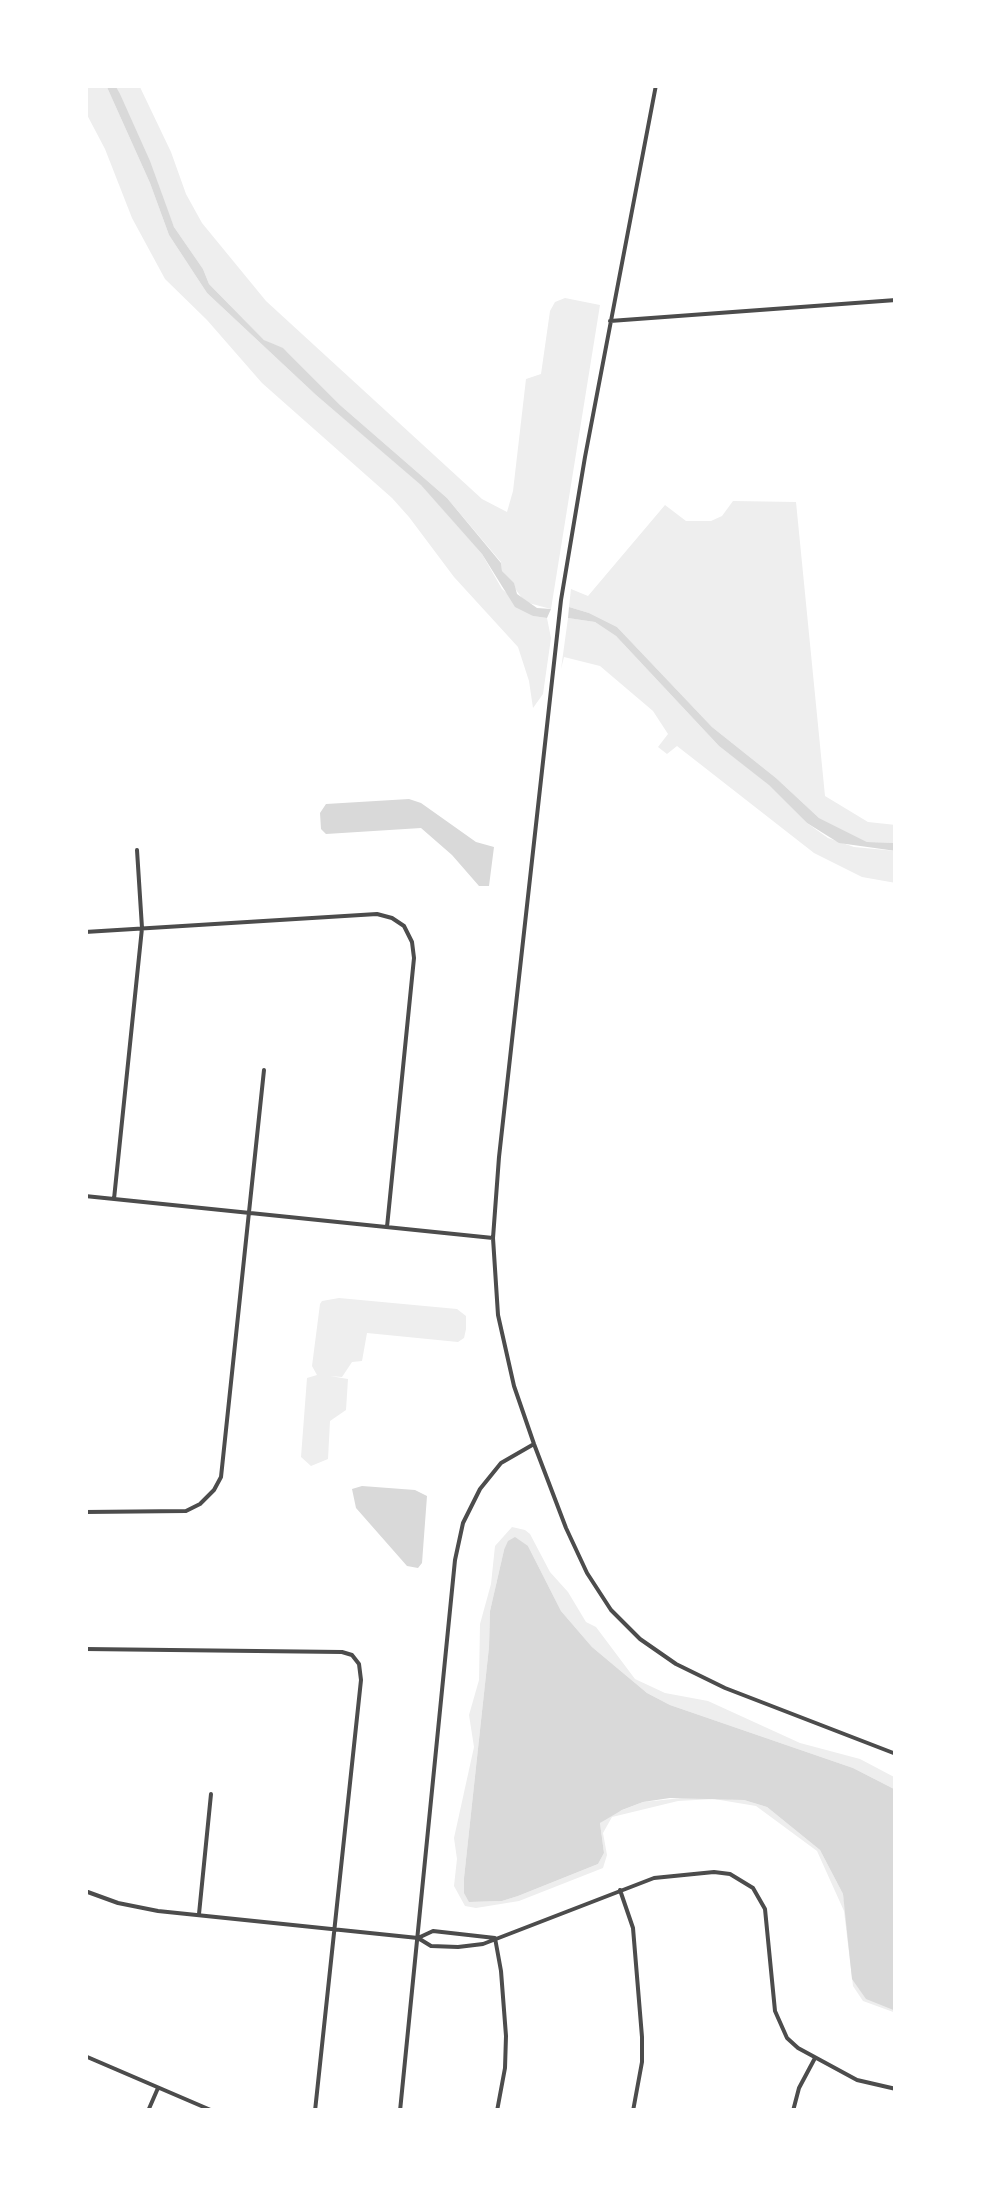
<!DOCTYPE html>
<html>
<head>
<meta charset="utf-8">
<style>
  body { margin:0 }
  #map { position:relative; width:981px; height:2196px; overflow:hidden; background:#fff; font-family:"PT Serif",serif }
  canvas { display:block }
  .frame { position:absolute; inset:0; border:88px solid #fff; pointer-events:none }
</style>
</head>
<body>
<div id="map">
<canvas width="981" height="2196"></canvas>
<div class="frame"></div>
</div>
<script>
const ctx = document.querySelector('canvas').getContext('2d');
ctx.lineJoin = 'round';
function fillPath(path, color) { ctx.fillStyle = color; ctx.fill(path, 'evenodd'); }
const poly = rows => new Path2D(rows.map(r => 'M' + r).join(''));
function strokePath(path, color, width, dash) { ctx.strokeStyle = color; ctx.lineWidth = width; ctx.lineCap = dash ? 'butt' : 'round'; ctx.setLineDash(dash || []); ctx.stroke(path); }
fillPath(poly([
  [85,85,106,85,150,183,169,235,207,293,316,395,421,484,482,554,502,589,533,616,547,618,551,638,543,694,533,708,529,681,518,647,454,577,409,517,392,498,262,383,207,320,165,279,132,218,105,149,85,111],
  [115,85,139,85,171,152,186,194,202,223,266,301,482,499,507,512,513,491,526,379,541,374,550,311,555,302,565,298,600,305,551,609,525,602,502,571,501,562,447,498,340,405,287,352,264,340,209,284,203,269,174,227],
  [733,501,796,502,825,796,868,822,896,825,896,843,867,842,819,818,776,778,712,727,617,627,589,613,569,607,571,589,588,596,665,505,686,521,711,521,722,516],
  [568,618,595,622,616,636,719,746,769,784,807,823,828,838,854,847,896,851,896,883,862,877,814,853,677,746,667,754,658,747,668,734,653,711,600,666,564,657,561,669],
  [339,1298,457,1309,466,1316,466,1329,464,1338,458,1342,367,1333,362,1361,352,1362,342,1377,330,1376,348,1379,346,1410,330,1421,328,1459,311,1466,301,1457,307,1378,317,1375,312,1366,320,1304,322,1301],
  [512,1527,525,1530,530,1534,550,1572,568,1592,586,1622,596,1627,635,1679,665,1693,708,1701,800,1743,860,1759,896,1778,896,1790,853,1768,670,1705,647,1693,592,1647,561,1611,528,1546,504,1550,490,1611,489,1647,464,1878,470,1902,502,1901,518,1896,598,1864,604,1853,600,1823,607,1816,643,1802,692,1797,744,1800,767,1807,820,1850,843,1894,846,1914,896,2013,863,2001,853,1986,844,1911,817,1851,756,1806,714,1799,678,1801,612,1817,603,1833,607,1855,603,1868,519,1901,476,1908,465,1906,454,1886,457,1859,454,1838,474,1747,469,1715,479,1680,480,1624,491,1584,495,1546]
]), '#eee');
fillPath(poly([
  [106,85,115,85,120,94,150,161,174,227,203,269,209,284,264,340,283,348,340,405,447,498,501,563,502,571,514,583,517,594,537,608,551,609,547,618,533,616,515,607,482,554,421,485,316,395,207,293,169,235,150,183],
  [569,607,589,613,617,627,712,727,776,778,819,818,867,842,896,843,896,851,839,843,807,823,769,785,719,746,616,636,595,622,568,618],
  [409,799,421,803,476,842,494,847,489,886,479,886,452,855,421,828,326,834,321,829,320,813,326,804],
  [362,1486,415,1490,427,1496,422,1563,418,1568,407,1566,356,1508,352,1489],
  [515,1537,528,1546,561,1611,592,1647,647,1693,670,1705,853,1768,896,1790,896,2011,866,1999,852,1979,843,1894,820,1850,767,1807,744,1800,670,1798,643,1802,622,1810,600,1823,604,1853,598,1864,518,1896,502,1901,469,1902,464,1893,464,1878,489,1647,490,1611,504,1550,508,1541]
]), '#d9d9d9');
strokePath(poly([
  [656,85,585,457,561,600,499,1157,493,1238,498,1315,514,1386,534,1444,566,1528,587,1573,611,1610,640,1639,676,1664,725,1688,896,1754],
  [610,321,896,300],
  [85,932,377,914,392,918,404,926,412,942,414,958,387,1227],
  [85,1196,493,1238],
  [114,1199,142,928,137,850],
  [85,1512,186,1511,200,1504,214,1490,221,1477,264,1070],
  [85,1649,342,1652,352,1655,359,1664,361,1680,315,2111],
  [620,1890,633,1928,642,2037,642,2062,633,2111],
  [85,1891,118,1903,158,1911,418,1938,431,1946,458,1947,483,1944,654,1878,714,1872,730,1874,753,1888,765,1909,775,2011,787,2038,798,2048,857,2080,896,2089],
  [199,1914,211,1794],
  [418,1938,433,1931,495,1938],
  [495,1938,501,1971,506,2036,505,2068,497,2111],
  [85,2056,213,2111],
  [148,2111,158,2088],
  [400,2111,455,1560,463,1523,480,1489,501,1463,534,1444],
  [793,2111,799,2088,815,2058]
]), '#4c4c4c', 4);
</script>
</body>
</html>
